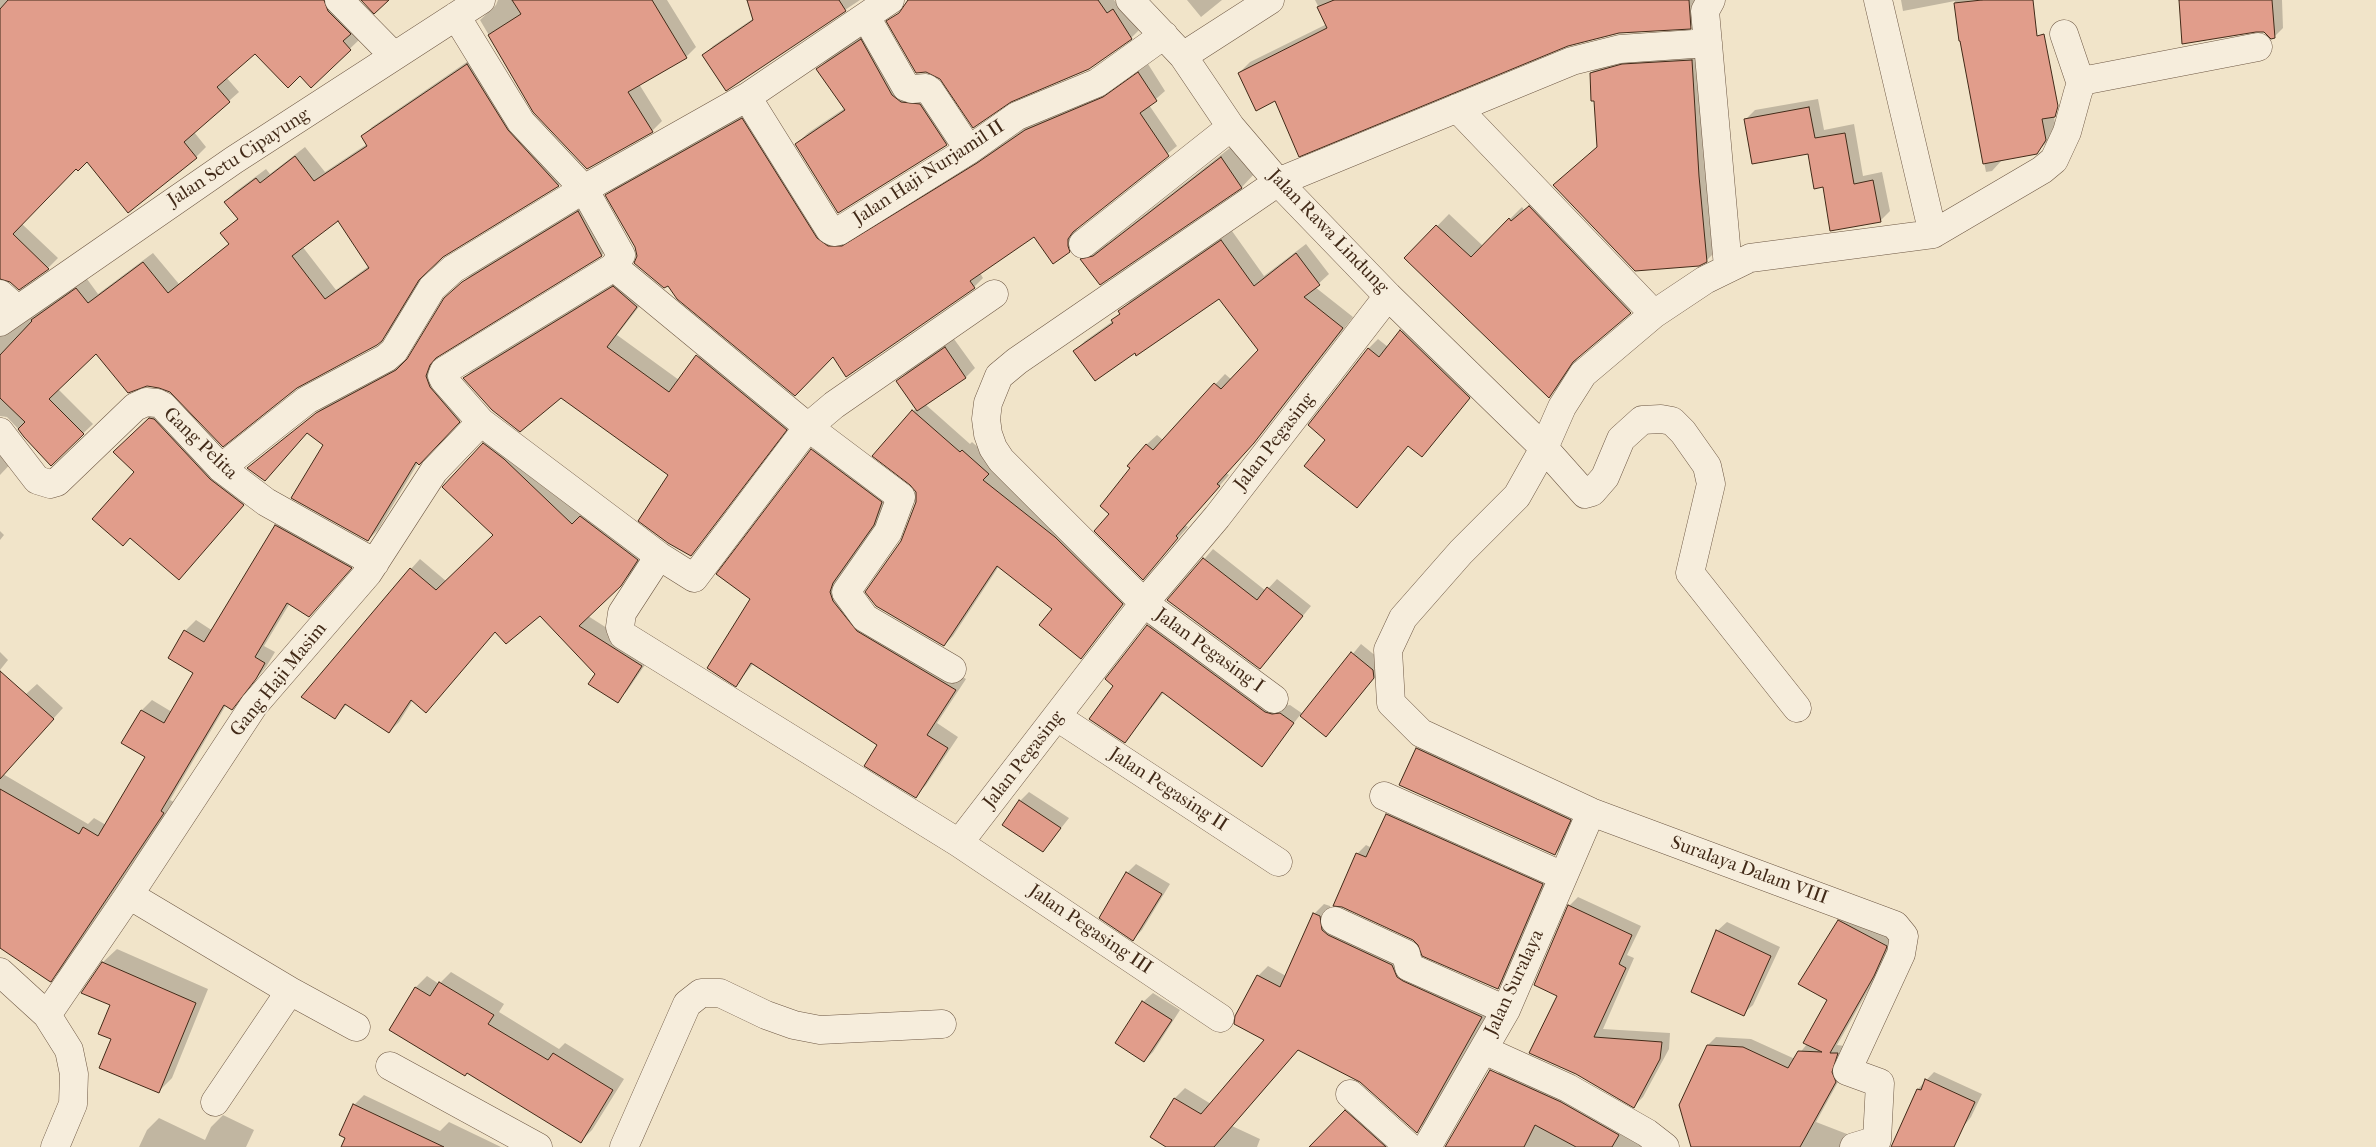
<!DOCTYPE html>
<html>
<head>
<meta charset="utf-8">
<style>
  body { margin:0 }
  canvas { display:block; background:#f1e4c9 }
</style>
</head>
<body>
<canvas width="2376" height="1147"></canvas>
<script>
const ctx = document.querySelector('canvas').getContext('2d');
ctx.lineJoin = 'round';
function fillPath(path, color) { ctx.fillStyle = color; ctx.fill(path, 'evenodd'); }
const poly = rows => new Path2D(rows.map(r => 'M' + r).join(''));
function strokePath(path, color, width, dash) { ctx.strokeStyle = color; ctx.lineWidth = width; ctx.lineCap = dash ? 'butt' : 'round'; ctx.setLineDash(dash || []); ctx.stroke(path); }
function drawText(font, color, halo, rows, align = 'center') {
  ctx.font = font + ' "IM FELL French Canon",serif'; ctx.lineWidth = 4; ctx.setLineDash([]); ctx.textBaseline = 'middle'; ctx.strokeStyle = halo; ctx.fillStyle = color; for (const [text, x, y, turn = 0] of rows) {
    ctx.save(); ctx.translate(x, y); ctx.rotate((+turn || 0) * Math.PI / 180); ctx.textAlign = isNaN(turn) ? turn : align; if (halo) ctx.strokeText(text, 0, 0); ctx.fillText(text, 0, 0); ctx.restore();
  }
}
fillPath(poly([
  [0,0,339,0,360,39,311,86,301,75,255,52,226,77,239,92,194,132,206,147,196,157,87,161,76,168,22,224,58,258,48,268,19,288,3,277,0,278],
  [498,0,667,0,696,47,686,57,639,84,662,121,652,131,587,168,534,112,480,20,496,5],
  [748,0,860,0,726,89,703,56,713,46,754,18],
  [934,0,1114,0,1117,4,1124,0,1141,28,1131,38,1089,68],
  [1187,0,1222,0,1201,17],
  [1315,0,1700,0,1701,16,1690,27,1619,32,1275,100,1239,73,1250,62,1327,24],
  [1901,0,2019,0,2050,96,2056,128,2048,141,2037,152,2003,159,1992,171,1986,172,1960,40,1955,1,1903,11],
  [2181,0,2282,0,2283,28,2274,37,2264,31,2255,30,2183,44],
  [872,29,958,133,946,144,796,144,808,133,845,108,818,69,829,58],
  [1703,50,1717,250,1706,261,1554,185,1598,146,1595,100,1591,73,1602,62],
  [477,55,568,175,559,185,442,256,428,270,392,329,381,340,171,391,96,352,58,389,93,424,51,464,7,417,0,416,0,324,12,328,20,325,87,279,98,294,153,253,179,284,230,243,222,233,238,218,226,202,235,192,266,169,270,174,305,147,325,172,367,144,362,137,372,127],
  [338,219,369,266,336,290,302,246],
  [1148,64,1165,91,1149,105,1177,146,1077,228,1076,236,1078,242,1069,251,1034,235,980,273,983,278,974,287,833,356,668,284,638,256,636,247,607,195,616,186,751,110,826,229,858,236,988,154,1035,121,1113,89],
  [1818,99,1824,130,1854,124,1863,176,1882,172,1890,211,1880,221,1824,186,1809,153,1745,120,1755,110],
  [1235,144,1255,173,1242,187,1100,284,1082,259,1095,246,1108,243],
  [1541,195,1642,300,1581,353,1561,385,1549,396,1406,258,1449,214,1483,246,1522,207,1524,210],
  [588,202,612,245,602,255,439,354,436,366,469,411,418,463,378,530,368,540,325,445,308,432,248,468,327,404,408,360,456,288,474,272],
  [1232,231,1264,276,1306,244,1329,274,1315,287,1353,317,1264,431,1226,473,1229,475,1185,525,1188,527,1143,578,1111,513,1131,468,1146,445,1157,435,1163,440,1225,374,1232,380,1260,350,1219,297,1135,352,1075,351,1085,341,1113,321,1130,301],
  [624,276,648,295,617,335,679,380,708,345,797,418,700,544,689,555,669,542,670,474,561,396,465,378,475,367],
  [1410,322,1478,388,1431,446,1409,445,1357,507,1327,440,1310,424,1369,348,1378,339,1388,347],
  [954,339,975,368,966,377,925,404,970,444,972,442,997,464,992,470,1065,528,1132,594,1081,658,1054,609,999,566,953,636,944,645,902,541,917,502,913,411,917,408,898,381,907,372],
  [156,411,252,495,188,569,136,472,115,452],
  [0,433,17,457,0,475],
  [493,434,647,549,631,574,588,616,651,656,627,691,617,701,597,674,540,614,495,631,426,711,413,700,399,722,389,732,347,704,335,718,411,569,420,559,446,581,495,535,484,444],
  [823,439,892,491,885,512,844,571,841,581,868,620,966,679,937,723,958,737,926,785,915,796,879,745,753,664,736,685,752,599,718,574,812,450],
  [286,515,361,557,309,615,290,603,264,646,275,652,266,667,232,708,226,705,170,800,174,802,61,970,51,980,0,946,0,739,26,694,37,684,63,708,3,774,88,824,94,818,106,825,147,757,123,743,142,710,152,700,172,712,195,673,169,658,185,631,196,620,213,631,276,526],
  [0,531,4,535,0,540],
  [1213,549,1266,591,1277,579,1311,606,1260,668,1169,600],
  [1157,616,1282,706,1290,705,1303,714,1361,644,1382,661,1383,667,1326,735,1300,715,1262,765,1164,692,1125,742,1115,685,1107,679],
  [0,652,8,660,0,670],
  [1425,740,1578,811,1564,845,1555,854,1417,749],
  [1029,792,1069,818,1043,851,1020,801],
  [1395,806,1551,875,1506,979,1497,988,1419,944,1357,854,1366,845,1372,848,1387,815],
  [1136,864,1170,884,1142,930,1133,939,1127,873],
  [1578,897,1641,926,1627,955,1634,958,1603,1029,1670,1033,1669,1049,1643,1097,1634,1106,1559,995,1569,906],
  [1324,904,1330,906,1332,919,1492,1006,1427,1121,1417,1131,1361,1081,1299,1049,1232,1126,1260,1139,1257,1147,1168,1147,1151,1137,1175,1098,1185,1088,1211,1104,1266,1040,1258,976,1268,966,1286,976,1314,914],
  [1847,913,1894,937,1882,966,1837,1045,1845,1046,1843,1073,1816,1122,1847,1134,1847,1143,1849,1147,1694,1147,1708,1045,1716,1037,1751,1039,1795,1059,1807,1044,1829,1000,1839,921],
  [1727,922,1780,947,1753,1005,1743,1014,1717,931],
  [117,949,208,989,172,1078,159,1091,112,1038,112,1004,83,993,103,962],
  [451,972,504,1004,499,1012,559,1049,565,1043,624,1079,592,1130,581,1141,468,1072,391,1029,416,987,427,976,439,984],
  [1153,993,1180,1010,1153,1052,1144,1061,1143,1002],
  [1508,1063,1648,1147,1467,1147,1498,1074],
  [1934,1072,1982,1094,1971,1117,1947,1147,1892,1147,1918,1089],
  [364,1095,440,1131,449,1122,501,1147,342,1147,347,1137,354,1105],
  [1356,1101,1407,1147,1311,1147],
  [223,1115,254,1130,246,1147,139,1147,147,1130,159,1118,205,1140,211,1127]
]), '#0003');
const building = poly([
  [8,0,324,0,328,11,351,34,343,41,351,50,311,88,300,76,288,88,255,54,217,87,230,102,184,142,197,158,128,213,87,162,78,171,76,169,13,234,49,269,19,290,10,282,0,279,0,9,8,0],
  [361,0,389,0,374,14,361,0],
  [512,0,652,0,687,58,628,92,653,132,587,169,533,112,488,35,521,14,512,0],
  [747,0,839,0,846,11,726,91,702,55,753,20,747,0],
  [908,0,1098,0,1107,13,1113,9,1132,39,1089,69,1011,102,973,128,940,79,926,72,916,73,886,21,899,13,908,0],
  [1334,0,1689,0,1691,29,1619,33,1568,46,1299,157,1275,101,1256,111,1238,73,1327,28,1317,7,1334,0],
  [1982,0,2033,0,2037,36,2044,34,2058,106,2055,117,2042,119,2046,140,2037,154,1983,164,1960,41,1959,41,1954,3,1982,0],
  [2179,0,2272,0,2275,38,2271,39,2264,32,2256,32,2182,44,2179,0],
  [861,39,892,95,901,102,920,104,947,145,838,213,795,144,845,110,816,69,861,39],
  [1692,60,1699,176,1707,262,1699,266,1635,271,1553,185,1597,147,1594,101,1591,101,1590,73,1622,64,1692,60],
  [467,64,508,130,559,186,443,257,419,280,382,341,377,345,297,388,223,447,170,392,159,388,147,386,128,393,96,354,49,399,84,434,51,466,24,437,18,429,25,422,0,398,0,355,32,321,31,320,76,288,88,303,143,262,168,293,229,244,220,233,238,219,224,202,256,178,260,183,295,156,314,181,367,146,361,136,467,64],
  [338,221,369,268,325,299,292,256,338,221],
  [1138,72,1157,101,1140,113,1169,156,1073,232,1068,239,1068,246,1070,252,1053,264,1034,237,970,281,975,288,846,377,833,357,795,396,677,299,668,286,664,288,634,263,637,256,635,247,605,195,742,118,817,238,828,246,842,246,977,163,1025,130,1103,97,1138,72],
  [1809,107,1815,138,1845,133,1854,184,1873,180,1881,222,1830,231,1823,187,1814,189,1808,154,1752,164,1744,119,1809,107],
  [1221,157,1242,188,1100,285,1080,259,1093,256,1221,157],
  [1529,206,1631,313,1573,362,1549,398,1404,258,1436,225,1471,257,1509,218,1511,221,1529,206],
  [578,211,602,256,436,358,430,365,426,376,430,387,460,422,419,465,416,462,368,541,291,498,323,445,307,433,265,481,247,468,316,413,396,370,407,359,444,298,462,282,578,211],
  [1221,240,1254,286,1296,253,1320,285,1304,297,1343,328,1254,443,1217,484,1220,486,1176,536,1178,538,1143,580,1094,531,1109,514,1100,506,1130,468,1127,466,1146,444,1153,450,1214,383,1221,389,1258,350,1219,299,1136,356,1135,353,1095,381,1073,351,1113,323,1111,320,1120,314,1118,311,1221,240],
  [613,286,637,307,607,347,669,392,696,355,787,430,691,556,668,543,638,521,668,475,561,398,520,432,492,410,463,378,613,286],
  [1400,330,1470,398,1422,457,1408,446,1357,508,1304,466,1325,440,1308,425,1368,348,1379,357,1400,330],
  [945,347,966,378,917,411,896,381,945,347],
  [912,410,960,452,962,450,989,474,983,480,1055,537,1123,604,1081,659,1039,625,1052,609,997,566,944,646,876,606,865,592,901,541,916,502,916,492,910,485,872,456,912,410],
  [149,418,154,419,210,479,244,505,179,580,130,538,123,546,92,519,134,472,113,452,149,418],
  [483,443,504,459,572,524,580,516,638,560,621,586,579,626,642,666,618,703,588,684,595,674,540,616,506,644,495,632,426,713,411,700,389,733,345,704,335,719,301,697,410,568,436,590,493,535,442,487,483,443],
  [811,449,882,502,874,525,833,583,830,592,833,601,857,631,956,690,927,735,948,748,916,798,864,766,877,745,751,663,736,687,707,668,750,599,716,574,811,449],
  [275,525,352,568,309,617,287,603,255,657,265,663,256,679,232,710,224,705,161,811,164,813,51,982,49,981,0,948,0,789,79,834,83,827,98,836,145,757,121,743,141,710,164,723,193,673,168,658,184,630,204,642,275,525],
  [1203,558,1257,600,1267,587,1303,616,1260,669,1167,600,1203,558],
  [1147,625,1265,712,1272,714,1280,713,1294,723,1262,767,1162,692,1125,743,1089,719,1113,686,1105,679,1147,625],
  [1351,652,1373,670,1374,678,1326,737,1300,716,1351,652],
  [0,671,54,719,0,779,0,671],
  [1416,748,1571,820,1555,855,1399,785,1416,748],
  [1019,800,1061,828,1043,852,1002,825,1019,800],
  [1386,814,1543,884,1498,989,1422,956,1418,945,1413,940,1342,907,1333,906,1356,853,1366,857,1386,814],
  [1126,872,1162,894,1133,941,1099,918,1126,872],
  [1568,905,1632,935,1619,964,1626,968,1594,1037,1662,1042,1660,1059,1634,1108,1576,1074,1529,1053,1557,996,1534,985,1568,905],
  [1313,913,1320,916,1322,930,1328,935,1392,965,1397,977,1403,981,1482,1017,1417,1133,1360,1082,1298,1050,1214,1147,1166,1147,1150,1137,1174,1098,1201,1114,1264,1040,1234,1024,1235,1016,1257,975,1280,987,1313,913],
  [1838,920,1887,946,1886,949,1874,976,1830,1053,1838,1053,1832,1072,1836,1082,1800,1147,1691,1147,1679,1105,1707,1045,1743,1047,1788,1068,1798,1051,1822,1052,1803,1043,1827,1000,1798,984,1838,920],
  [1716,930,1771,956,1744,1016,1691,992,1716,930],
  [102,962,196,1003,159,1093,99,1068,111,1039,98,1034,110,1005,81,993,102,962],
  [439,982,494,1015,488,1024,548,1060,553,1053,613,1090,581,1143,467,1073,465,1076,389,1030,415,987,430,996,439,982],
  [1142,1001,1172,1020,1144,1062,1115,1043,1142,1001],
  [1490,1070,1561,1102,1619,1135,1612,1147,1576,1147,1535,1125,1524,1147,1445,1147,1490,1070],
  [1925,1079,1975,1102,1954,1147,1891,1147,1917,1089,1921,1090,1925,1079],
  [353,1104,444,1147,341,1147,345,1138,339,1135,353,1104],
  [1345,1110,1386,1147,1309,1147,1345,1110]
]);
fillPath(building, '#e19d8b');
strokePath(building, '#422a18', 1);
const minor = poly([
  [339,0,394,56],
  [1130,0,1183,56,1231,127,1278,182,1388,296,1544,448,1585,494,1592,492,1605,477,1621,439,1642,420,1661,419,1672,421,1683,432,1707,466,1711,484,1690,573,1797,708],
  [1711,0,1705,11,1728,267],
  [1878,0,1933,234],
  [866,17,906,87,912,89,926,88,930,91,969,150],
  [2064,34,2081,84],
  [1183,56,1270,0],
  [747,97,830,230,834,232,839,231,969,150,1017,116,1097,83,1164,35],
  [1457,108,1654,314],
  [1083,244,1231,127],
  [614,267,808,427,901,497,888,532,846,592,865,618,952,669],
  [0,294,17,309],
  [0,322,234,160,481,0],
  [481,422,659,556,694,578,808,427,834,405,994,294],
  [0,432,37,480,50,484,57,482,135,407,146,402,157,403,163,406,221,468,266,502,375,563],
  [221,468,307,400,386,358,394,351,432,288,453,269,584,189,747,97,890,0],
  [659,556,622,613,620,627,623,635,959,843,1220,1018],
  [1274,699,1144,603,1001,460,993,448,988,434,986,419,988,403,999,376,1017,361,1278,182,1572,61,1620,49,1708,43],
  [1057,717,1278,862],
  [1384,796,1563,876],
  [959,843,1144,603,1217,517,1388,296],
  [129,895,290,991,215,1102],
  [1335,921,1406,954,1409,967,1506,1010],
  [0,972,47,1015,69,1050,74,1074,73,1104,55,1147],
  [290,991,356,1027],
  [47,1015,129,895,254,705,368,573,434,471,481,422,444,380,442,376,444,371,614,267,621,255,584,189,521,122,456,16],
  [1484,1050,1568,1088,1647,1133,1665,1147],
  [390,1066,538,1147],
  [1350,1094,1409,1147],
  [624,1147,687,1004,701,993,720,993,766,1015,794,1025,820,1030,942,1024],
  [1427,1147,1506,1010,1591,812],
  [1854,1147,1877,1140,1880,1083,1847,1071,1901,954,1904,936,1895,925,1591,812,1421,733,1391,703,1388,650,1403,618,1461,552,1517,496,1544,448,1562,407,1583,374,1654,314,1705,280,1750,258,1933,234,2042,170,2054,160,2067,132,2078,92,2081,84,2087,80,2258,47]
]);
strokePath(minor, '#6e5844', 29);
strokePath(minor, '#f6eddc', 28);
drawText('19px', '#422a18', '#f6eddc', [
  ["Jalan Setu Cipayung",239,158,-33],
  ["Jalan Haji Nurjamil II",929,173,-33],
  ["Jalan Rawa Lindung",1328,232,46],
  ["Jalan Pegasing",1275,442,-52],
  ["Gang Pelita",200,444,44],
  ["Jalan Pegasing I",1209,651,36],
  ["Gang Haji Masim",279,680,-51],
  ["Jalan Pegasing",1024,760,-52],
  ["Jalan Pegasing II",1168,790,33],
  ["Suralaya Dalam VIII",1749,871,20],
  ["Jalan Pegasing III",1090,930,34],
  ["Jalan Suralaya",1515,983,-65]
]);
</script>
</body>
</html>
